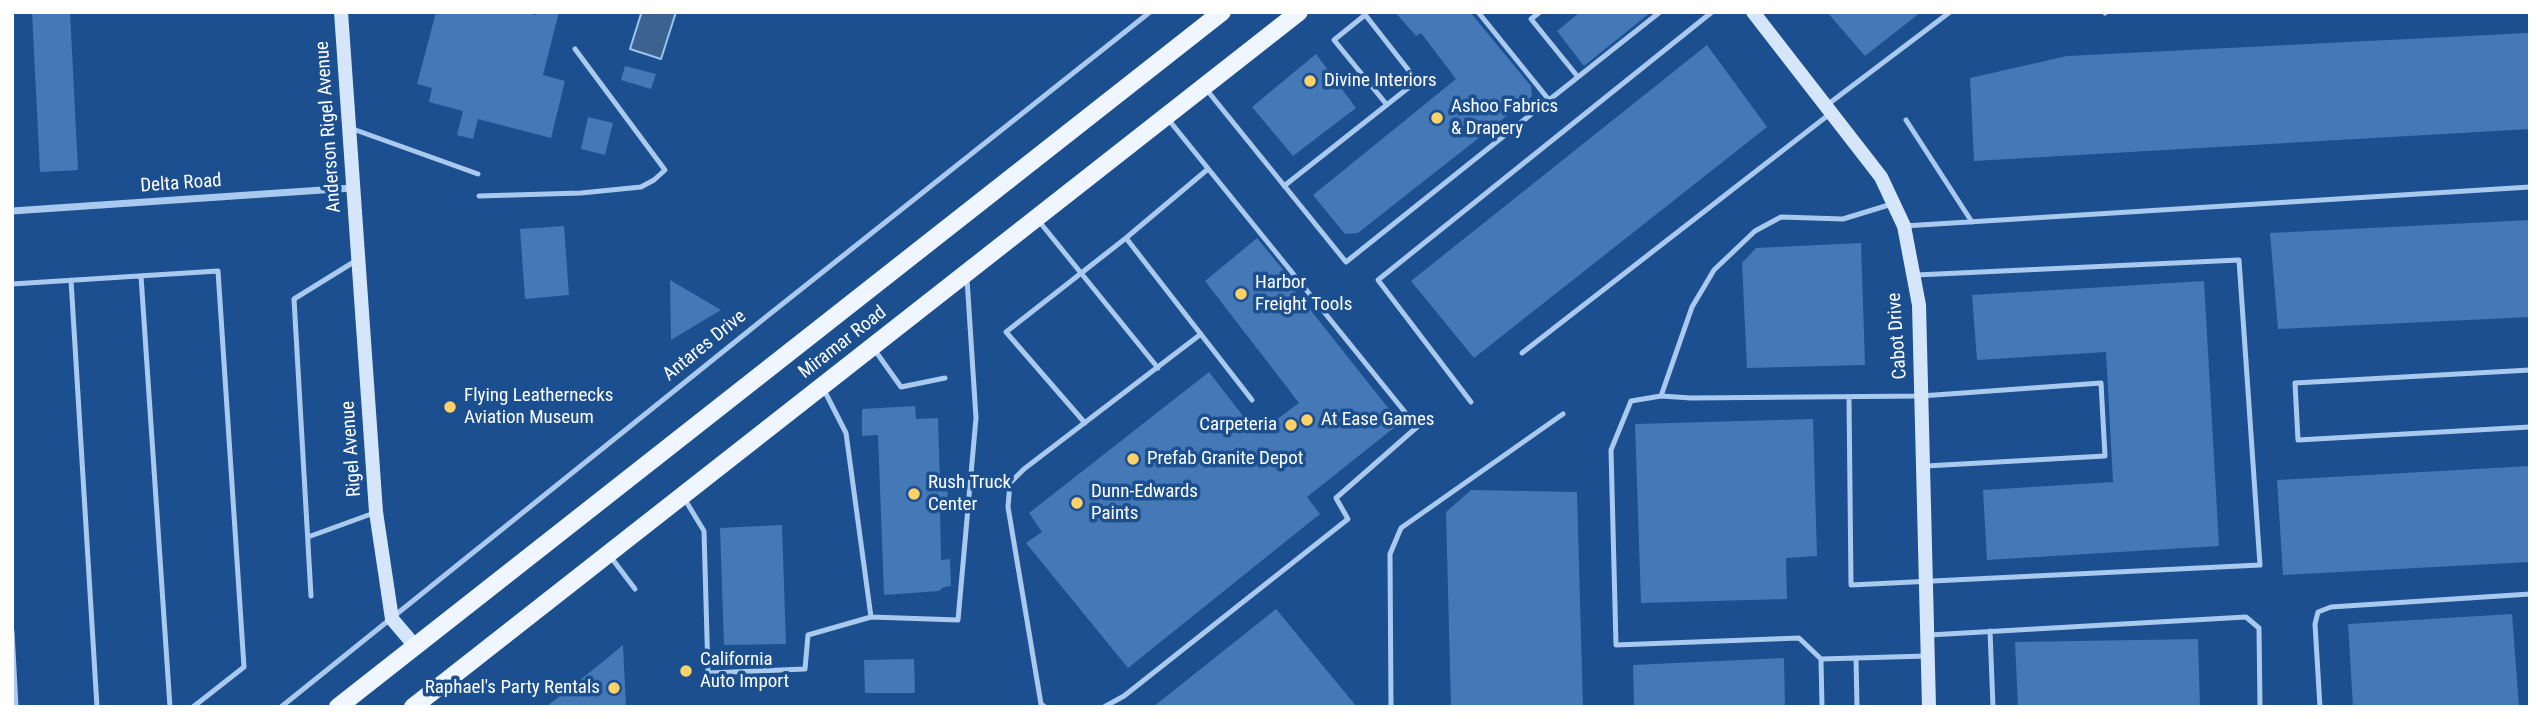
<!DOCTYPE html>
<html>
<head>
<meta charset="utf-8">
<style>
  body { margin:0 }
  #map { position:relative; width:2542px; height:719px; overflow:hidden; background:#1b4f8f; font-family:"Roboto Condensed",sans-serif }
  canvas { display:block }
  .frame { position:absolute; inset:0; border:14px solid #fff; pointer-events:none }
</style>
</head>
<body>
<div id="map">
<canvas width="2542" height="719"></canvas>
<div class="frame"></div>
</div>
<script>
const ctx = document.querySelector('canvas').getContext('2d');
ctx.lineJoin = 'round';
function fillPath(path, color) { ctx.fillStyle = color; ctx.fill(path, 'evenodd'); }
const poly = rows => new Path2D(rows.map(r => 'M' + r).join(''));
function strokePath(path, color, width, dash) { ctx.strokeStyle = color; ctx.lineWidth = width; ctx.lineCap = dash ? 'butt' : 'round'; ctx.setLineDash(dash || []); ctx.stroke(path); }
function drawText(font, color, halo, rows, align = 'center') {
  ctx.font = font + ' "Roboto Condensed",sans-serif'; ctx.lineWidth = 7; ctx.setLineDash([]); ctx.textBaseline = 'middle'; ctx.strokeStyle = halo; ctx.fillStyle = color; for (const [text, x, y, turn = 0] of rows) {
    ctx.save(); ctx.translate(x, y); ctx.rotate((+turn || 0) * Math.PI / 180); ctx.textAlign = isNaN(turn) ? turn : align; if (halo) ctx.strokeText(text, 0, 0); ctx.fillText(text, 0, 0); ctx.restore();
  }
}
const water = poly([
  [638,12,676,12,661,59,630,49,641,14,638,12]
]);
fillPath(water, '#3c6290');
strokePath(water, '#9cc4f0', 2);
fillPath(poly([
  [32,12,70,12,78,170,40,172],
  [436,12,523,12,536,15,536,12,559,12,543,75,565,81,551,138,478,119,473,139,457,135,463,111,429,102,432,88,417,84],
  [1395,12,1470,12,1531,86,1532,96,1358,233,1345,234,1313,195,1456,79,1421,33,1416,36],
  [1580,12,1651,12,1584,66,1557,31],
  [1827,12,1921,12,1865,56],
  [2528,33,2530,129,1974,161,1970,78,2067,56],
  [1707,45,1767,127,1474,358,1411,281],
  [1316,54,1356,108,1293,156,1252,107],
  [625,66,656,74,651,89,621,80],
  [588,117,613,123,605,155,581,149],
  [2530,220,2530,317,2278,329,2270,233],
  [564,226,569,295,525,299,520,229],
  [1257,238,1285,272,1282,274,1400,423,1307,497,1320,514,1128,668,1026,543,1042,532,1029,513,1209,372,1257,434,1299,403,1205,281],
  [1861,243,1865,365,1747,368,1742,263,1756,248],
  [670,280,721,310,671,340],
  [2204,281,2219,546,1987,560,1983,490,2113,482,2106,352,1977,360,1972,295],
  [915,406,916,419,938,418,940,483,947,483,948,505,940,506,941,560,950,559,951,586,944,587,939,591,884,595,878,435,862,436,862,409],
  [1813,419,1817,556,1786,558,1787,599,1641,603,1635,424],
  [2530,466,2530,562,2283,575,2277,480],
  [1471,490,1577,492,1583,707,1451,707,1446,512],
  [782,525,786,644,724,645,720,528],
  [1276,609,1357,707,1153,707],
  [2512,614,2519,707,2353,707,2348,624],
  [2198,639,2200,707,2018,707,2015,642],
  [623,645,626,707,546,707,605,660],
  [1784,658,1785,707,1634,707,1633,665],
  [914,659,915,693,865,693,864,660]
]), '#4478b7');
strokePath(poly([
  [1540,12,1531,19,1578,77,1660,12],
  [2105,13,2106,12],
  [1365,15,1334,40,1387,105],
  [1206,89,1346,262,1549,100,1478,12],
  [1549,100,1578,77],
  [1827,105,1950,12],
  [1906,120,1972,222],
  [350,128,478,174],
  [1284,186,1417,81,1363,12],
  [479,196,581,193,641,187,654,180,665,170,575,49],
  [1038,220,1158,368],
  [1904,226,2530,187],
  [1126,238,1252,400],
  [141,276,170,707],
  [71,280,97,707],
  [12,284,218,271,244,667,193,707],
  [874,349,901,387,945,378],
  [1522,353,1831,113],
  [2530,370,2295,383,2298,440,2530,427],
  [823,388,846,433,871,617,958,620,976,418,967,279],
  [1661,396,1692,307,1714,270,1755,231,1781,217,1843,219,1892,204],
  [1849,398,1851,585,2260,565,2239,260,1916,275],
  [1471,402,1378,280,1712,12],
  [1085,423,1006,332,1126,238,1208,169],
  [684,498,704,531,708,673,805,669,808,635,871,617],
  [308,537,374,513],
  [610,556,635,589],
  [311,596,294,299,357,260],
  [12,631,16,707],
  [1990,631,1993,707],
  [1929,635,2246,617,2259,628,2260,707],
  [1856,658,1857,707],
  [1821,659,1799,638,1616,645,1611,450,1631,401,1661,396,1691,398,1921,396,2101,383,2105,456,1926,466],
  [281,707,766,317,1150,12],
  [1045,707,1041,704,1008,507,1010,483,1024,469,1201,334],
  [1104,707,1124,696,1348,519,1336,498,1417,427,1168,119],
  [1391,707,1390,554,1401,528,1563,414],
  [1822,707,1821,659,1927,656],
  [2320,707,2315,624,2318,612,2331,607,2530,594]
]), '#a9c9ee', 5);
strokePath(poly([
  [12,211,352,188]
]), '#a9c9ee', 7);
strokePath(poly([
  [341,12,376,512,392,619,415,646],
  [1753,12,1881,177,1904,226,1919,305,1929,707]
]), '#d6e6fa', 14);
strokePath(poly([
  [338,707,1222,12],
  [413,707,1299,12]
]), '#f0f6ff', 18);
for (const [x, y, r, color] of [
  [1310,81,7,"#ffd166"],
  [1437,118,7,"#ffd166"],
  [1241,294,7,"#ffd166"],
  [450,407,7,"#ffd166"],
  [1307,420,7,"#ffd166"],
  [1291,425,7,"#ffd166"],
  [1133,459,7,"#ffd166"],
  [914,494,7,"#ffd166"],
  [1077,503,7,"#ffd166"],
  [686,671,7,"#ffd166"],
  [614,688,7,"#ffd166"]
]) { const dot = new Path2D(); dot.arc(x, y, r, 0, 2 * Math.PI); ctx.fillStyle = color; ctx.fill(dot); strokePath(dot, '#1b4f8f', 2.5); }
drawText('19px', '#fff', '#1b4f8f', [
  ["Divine Interiors",1324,81],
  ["Ashoo Fabrics",1451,107],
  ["& Drapery",1451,129],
  ["Harbor",1255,283],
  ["Freight Tools",1255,305],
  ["Flying Leathernecks",464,396],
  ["Aviation Museum",464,418],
  ["At Ease Games",1321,420],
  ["Carpeteria",1277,425,"right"],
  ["Prefab Granite Depot",1147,459],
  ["Rush Truck",928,483],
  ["Center",928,505],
  ["Dunn-Edwards",1091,492],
  ["Paints",1091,514],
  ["California",700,660],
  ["Auto Import",700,682],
  ["Raphael's Party Rentals",600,688,"right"]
], 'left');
drawText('19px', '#fff', '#1b4f8f', [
  ["Anderson Rigel Avenue",329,127,-94],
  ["Delta Road",181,184,-4],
  ["Cabot Drive",1898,336,-94],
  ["Miramar Road",843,343,-38],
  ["Antares Drive",705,346,-39],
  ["Rigel Avenue",352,449,-94]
]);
</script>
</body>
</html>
